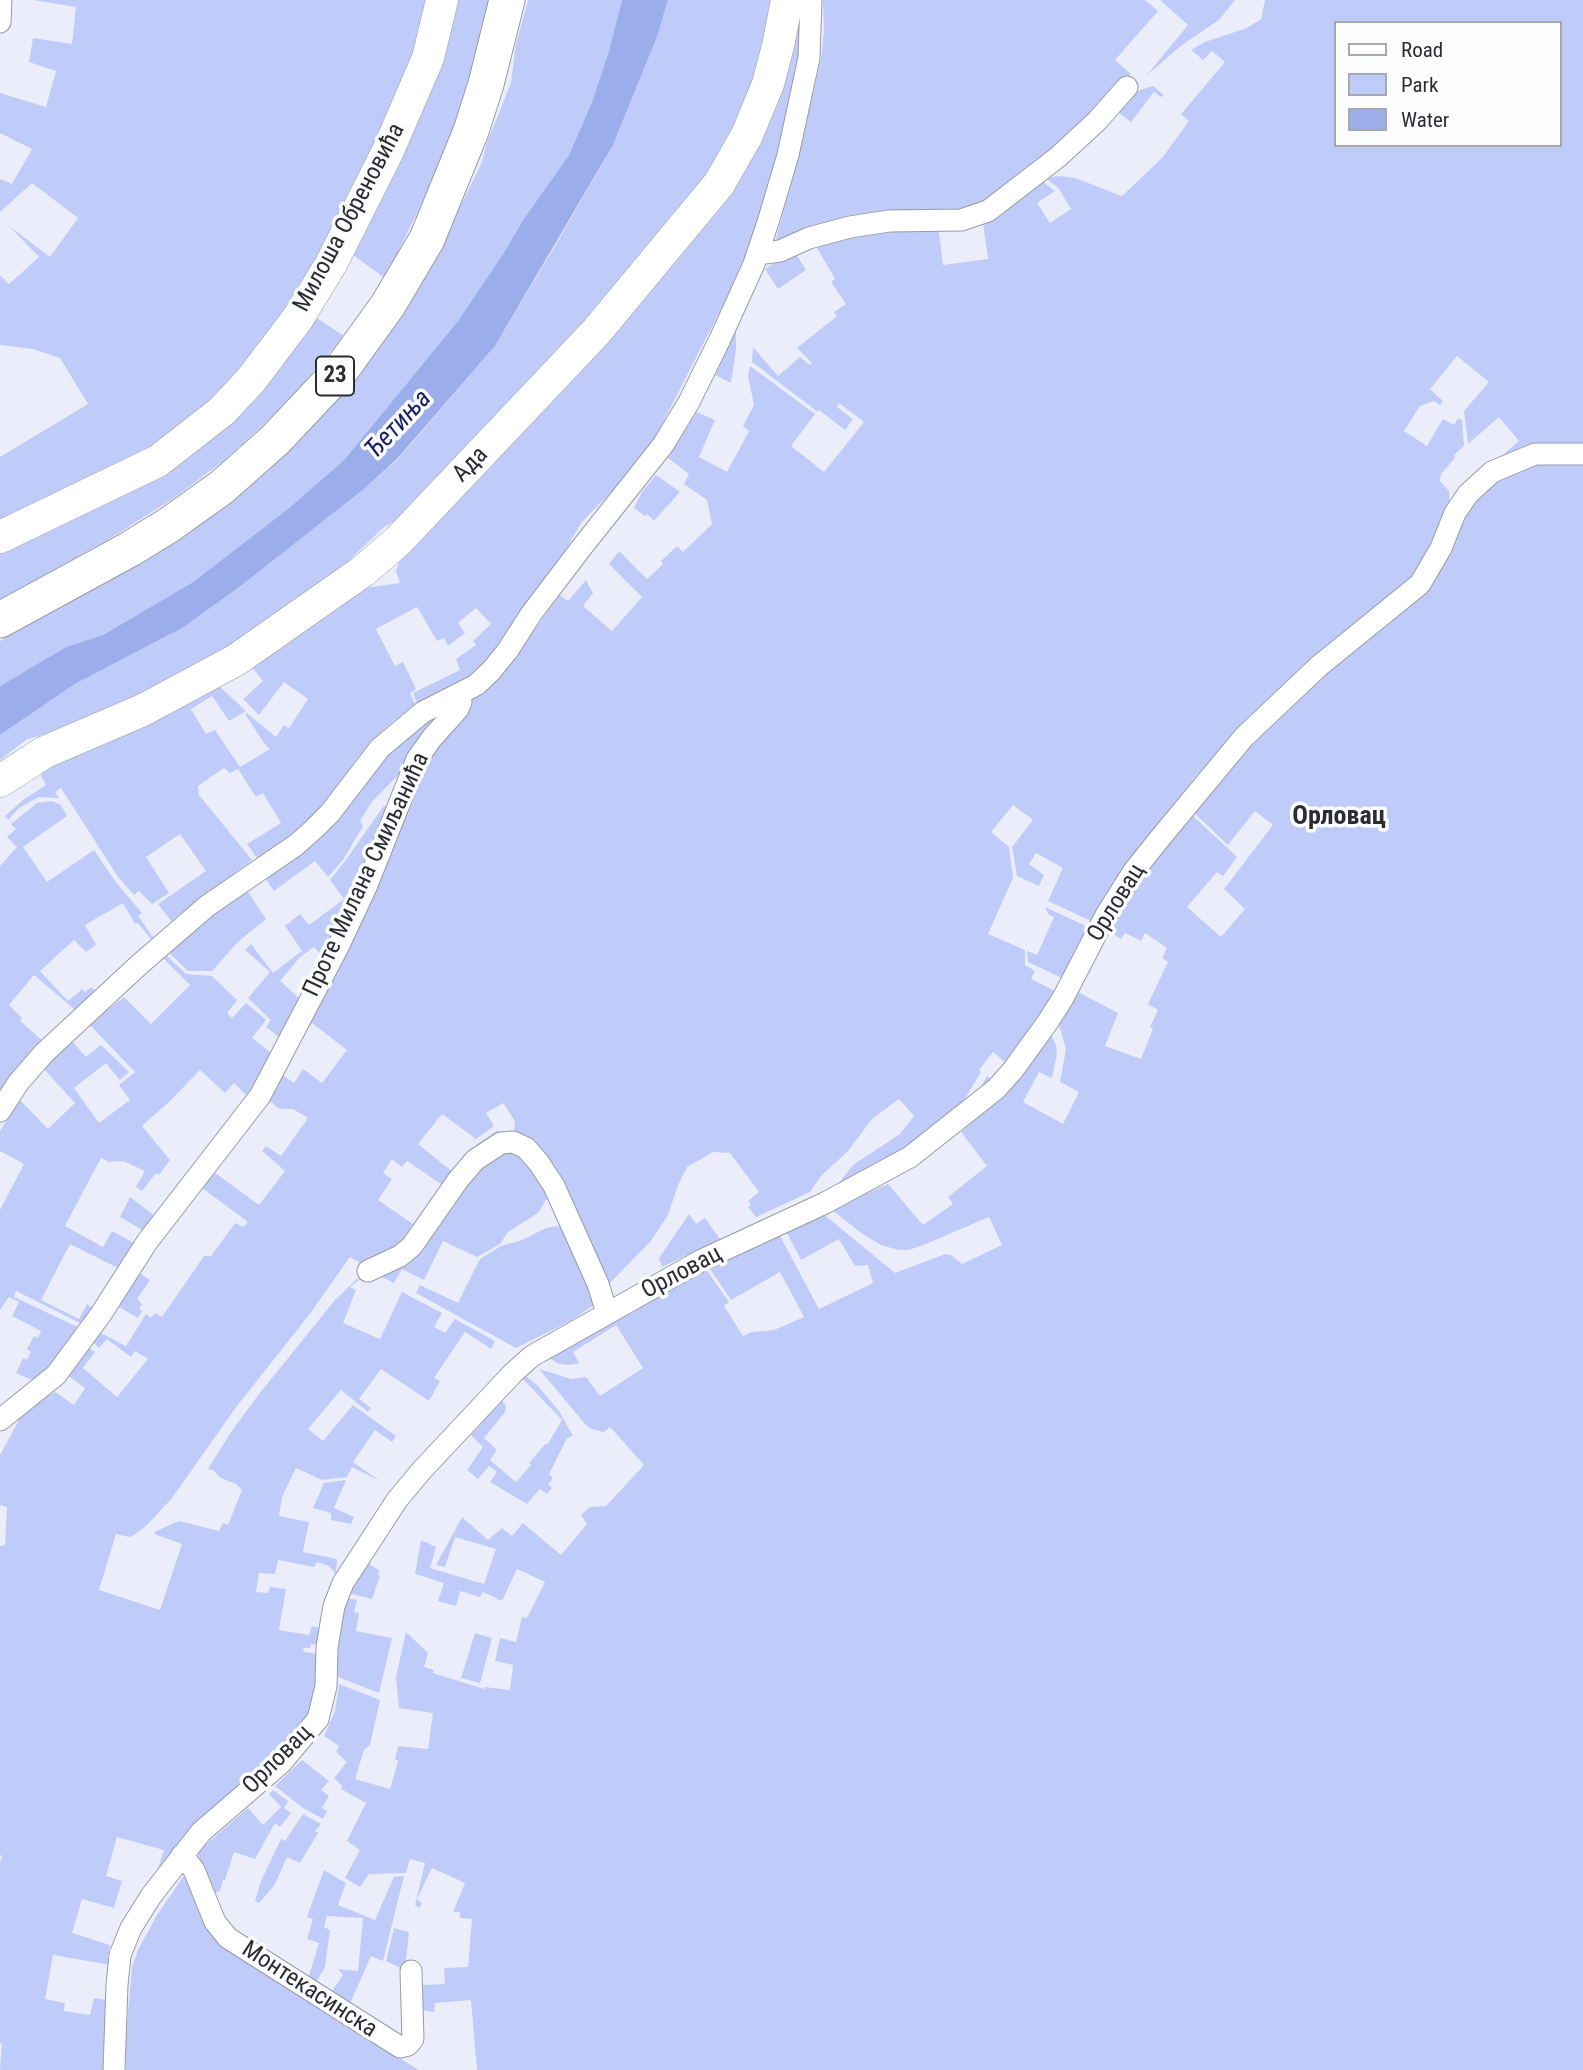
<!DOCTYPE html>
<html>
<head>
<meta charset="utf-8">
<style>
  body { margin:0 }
  #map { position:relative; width:1583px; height:2070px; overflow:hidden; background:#ebeefa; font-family:"Roboto Condensed",sans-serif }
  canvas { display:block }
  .legend { position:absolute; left:1334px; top:21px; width:228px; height:126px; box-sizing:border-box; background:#fbfcfe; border:2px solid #a8a9ac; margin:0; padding:9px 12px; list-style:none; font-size:21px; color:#2c2d31 }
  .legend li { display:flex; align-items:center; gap:14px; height:35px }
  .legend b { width:35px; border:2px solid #a8a9ac }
</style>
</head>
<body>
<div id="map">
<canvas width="1583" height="2070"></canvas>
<ul class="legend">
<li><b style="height:9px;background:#fff"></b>Road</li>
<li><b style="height:19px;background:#bfccfa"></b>Park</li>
<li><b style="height:19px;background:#9cadec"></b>Water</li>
</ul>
</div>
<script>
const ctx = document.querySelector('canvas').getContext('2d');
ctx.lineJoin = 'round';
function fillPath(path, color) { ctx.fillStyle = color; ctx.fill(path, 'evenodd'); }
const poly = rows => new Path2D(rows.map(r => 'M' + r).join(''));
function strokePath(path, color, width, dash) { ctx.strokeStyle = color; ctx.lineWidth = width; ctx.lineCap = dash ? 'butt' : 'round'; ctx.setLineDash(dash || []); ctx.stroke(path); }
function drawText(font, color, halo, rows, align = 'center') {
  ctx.font = font + ' "Roboto Condensed",sans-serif'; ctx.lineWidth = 7; ctx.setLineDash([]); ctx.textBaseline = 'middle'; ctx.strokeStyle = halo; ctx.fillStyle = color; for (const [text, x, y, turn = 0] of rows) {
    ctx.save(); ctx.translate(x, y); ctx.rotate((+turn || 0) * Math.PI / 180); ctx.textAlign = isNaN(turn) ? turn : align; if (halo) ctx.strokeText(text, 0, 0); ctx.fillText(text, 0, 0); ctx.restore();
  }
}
fillPath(poly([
  [33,0,428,0,415,53,391,115,319,255,287,309,241,371,213,401,150,449,0,522,0,457,88,404,60,358,33,349,0,345,0,275,9,284,39,257,9,226,50,257,78,218,32,183,0,212,0,179,12,184,32,149,0,133,0,93,46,107,56,71,29,62,33,38,72,44,76,7],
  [457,0,490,0,465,100,433,180,397,254,383,277,352,254],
  [528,0,622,0,609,51,592,102,569,155,523,220,503,254,458,321,344,460,289,508,193,582,103,635,66,647,0,686,0,641,137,565,226,506,266,473,299,441,346,390,386,337,430,269,482,162,486,145,511,83,516,44],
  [668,0,776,0,768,45,727,148,661,238,407,515,384,527,321,587,233,649,85,721,26,740,0,760,0,735,75,684,184,627,242,585,364,489,398,459,495,346,559,239,613,145,657,37],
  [802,0,800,56,779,149,766,195,745,256,722,307,657,434,630,473,581,523,565,551,485,662,466,679,417,703,413,693,460,670,456,659,476,645,473,641,491,624,476,608,458,623,465,633,448,646,444,638,437,641,417,607,376,629,395,666,403,662,416,689,410,693,415,704,386,727,363,751,314,816,292,835,257,858,247,844,281,823,263,793,256,797,238,769,230,773,224,768,198,786,199,795,252,860,171,921,158,904,206,871,180,834,146,857,169,893,152,904,139,891,134,895,118,877,61,788,55,792,59,798,39,797,19,808,8,820,5,816,23,800,46,785,40,774,70,755,217,684,246,711,229,721,212,696,191,709,206,734,215,730,240,767,270,749,264,743,245,714,247,713,276,737,284,725,289,728,308,699,284,682,259,715,243,699,263,681,250,665,365,588,400,583,396,571,401,556,728,193],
  [823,0,1145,0,1158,11,1115,60,1131,74,1090,120,973,212,775,243,798,158,821,59,824,30],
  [1160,0,1235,0,1219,20,1182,45,1146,76,1188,25],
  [1265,0,1583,0,1583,447,1489,467,1519,441,1499,417,1468,444,1464,411,1489,382,1457,356,1430,389,1443,401,1440,405,1434,401,1420,406,1404,431,1427,446,1443,419,1454,425,1458,418,1462,420,1464,446,1454,455,1455,458,1441,474,1440,481,1449,491,1450,507,1424,568,1247,723,1195,777,1106,894,1091,921,1048,901,1063,868,1036,853,1029,864,1044,875,1039,886,1017,876,1012,847,1033,820,1013,805,991,832,1009,847,1013,878,988,934,1025,950,1025,965,1035,971,1031,979,1055,991,1014,1055,976,1096,987,1076,991,1079,1005,1062,993,1052,979,1070,981,1072,957,1112,905,1151,834,1189,853,1165,900,1134,914,1116,899,1099,872,1119,848,1151,821,1176,810,1192,756,1217,748,1207,751,1205,748,1201,759,1192,730,1153,713,1152,687,1167,678,1185,668,1215,651,1241,609,1284,533,1146,514,1130,515,1121,503,1103,486,1113,494,1126,476,1139,442,1114,418,1144,454,1173,476,1145,498,1130,501,1135,433,1206,428,1202,441,1184,407,1161,402,1167,392,1159,383,1173,392,1179,378,1200,413,1224,425,1207,430,1211,403,1247,362,1264,350,1257,309,1315,237,1406,172,1498,147,1525,134,1535,129,1537,116,1534,99,1590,160,1610,182,1544,154,1534,156,1531,179,1521,219,1531,223,1523,228,1525,242,1490,236,1484,221,1478,213,1470,208,1469,231,1432,259,1394,335,1300,357,1279,363,1277,350,1287,356,1290,343,1323,380,1339,402,1292,442,1313,434,1327,445,1333,455,1319,495,1341,491,1349,465,1332,434,1378,440,1381,429,1401,381,1369,359,1399,371,1408,368,1412,341,1390,308,1429,323,1441,353,1405,396,1436,392,1442,375,1430,353,1462,380,1481,352,1467,347,1477,322,1480,296,1468,282,1497,279,1516,309,1522,303,1552,337,1559,336,1574,329,1566,317,1562,314,1567,278,1560,275,1574,259,1573,256,1592,268,1593,270,1587,286,1589,279,1630,309,1635,312,1626,320,1628,320,1645,311,1644,310,1648,303,1648,304,1652,319,1654,318,1681,307,1725,154,1880,164,1850,117,1837,106,1876,122,1881,114,1908,82,1899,72,1933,110,1945,107,1958,111,1959,111,1965,53,1955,45,1999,65,2003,64,2011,90,2015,94,1998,107,2000,103,2070,0,2070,2,2044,0,2043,0,1863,2,1856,0,1855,0,1546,5,1545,7,1507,0,1505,0,1455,21,1416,43,1398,55,1392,74,1405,85,1388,67,1375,88,1347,95,1352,83,1368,117,1397,148,1359,135,1351,131,1357,107,1339,99,1348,92,1341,99,1332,126,1346,146,1314,151,1318,155,1313,162,1317,204,1256,211,1256,235,1223,243,1227,248,1222,202,1188,214,1172,259,1205,285,1171,262,1151,266,1146,281,1156,308,1118,293,1109,280,1109,268,1100,281,1074,294,1083,303,1069,322,1083,347,1050,312,1023,307,1030,305,1028,423,765,467,709,472,699,499,678,560,595,568,601,586,580,593,593,583,606,612,631,642,597,609,564,619,551,647,579,663,564,661,561,677,546,683,552,712,524,707,500,684,484,689,474,668,458,697,412,715,420,699,457,727,472,749,431,743,426,754,405,748,376,750,366,815,414,791,446,824,472,864,422,839,403,837,407,853,419,845,430,819,410,818,412,752,362,753,347,778,376,800,357,810,365,812,363,797,348,837,316,834,312,846,304,831,282,835,279,816,246,823,239,938,224,943,265,988,259,983,223,1041,180,1055,191,1037,203,1050,223,1071,209,1059,189,1046,178,1059,176,1075,178,1122,196,1162,158,1189,121,1181,114,1225,62,1212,51,1203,60,1191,50,1205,42,1247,28,1261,19],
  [1336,23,1560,23,1560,145,1336,145],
  [1153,86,1164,95,1161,97,1154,92,1131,122,1114,109,1127,94],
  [794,251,806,270,778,289,765,269],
  [314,316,344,336,295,393,260,428,223,461,174,498,114,536,0,600,0,553,166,473],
  [736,329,736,349,731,383,715,375],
  [1583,460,1583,2070,477,2070,471,2000,435,2003,434,2012,421,2010,420,1985,445,1984,444,1968,468,1967,472,1919,460,1918,460,1912,453,1912,465,1883,432,1868,417,1899,422,1903,420,1908,415,1905,425,1863,410,1859,406,1873,369,1874,360,1887,345,1878,360,1850,347,1841,366,1803,341,1789,342,1786,334,1778,347,1762,336,1752,339,1746,324,1736,335,1711,339,1684,380,1700,370,1745,364,1750,355,1779,390,1789,398,1761,395,1759,398,1746,428,1749,433,1713,399,1708,396,1677,406,1632,428,1653,424,1667,434,1670,433,1673,484,1689,485,1687,510,1690,513,1665,495,1661,500,1638,516,1642,522,1617,527,1618,545,1582,517,1569,502,1601,483,1592,480,1597,460,1591,456,1606,438,1601,444,1583,415,1574,421,1540,436,1547,430,1568,484,1584,496,1549,455,1537,445,1567,436,1565,462,1517,488,1540,502,1528,512,1536,523,1523,561,1555,587,1524,581,1515,590,1507,606,1506,644,1465,610,1427,604,1432,591,1429,586,1425,539,1369,571,1379,586,1377,600,1396,643,1368,616,1325,573,1352,579,1363,569,1365,559,1364,549,1358,706,1269,729,1302,724,1306,743,1336,752,1332,774,1330,804,1317,780,1272,731,1300,708,1266,779,1234,819,1309,873,1283,868,1265,855,1266,839,1239,801,1260,786,1231,822,1213,895,1273,945,1254,951,1255,962,1264,1002,1245,989,1217,926,1244,909,1250,898,1250,881,1245,861,1233,831,1209,888,1184,923,1225,953,1204,948,1197,987,1166,961,1132,988,1109,1014,1081,1050,1033,1056,1045,1057,1054,1052,1078,1039,1072,1023,1102,1063,1124,1079,1092,1060,1082,1066,1049,1058,1021,1078,992,1118,1013,1105,1046,1141,1059,1153,1029,1150,1027,1158,1010,1148,1004,1168,962,1162,958,1167,948,1145,933,1141,941,1125,933,1121,939,1107,930,1153,864,1191,814,1237,857,1223,876,1217,872,1187,907,1221,937,1245,909,1224,889,1273,825,1255,811,1228,845,1193,812,1274,718,1415,597,1466,507,1486,484,1529,463],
  [656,475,680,492,654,521,647,514,645,516,634,508,642,492],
  [442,715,401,772,372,802,360,821,363,826,343,860,328,877,315,861,274,891,265,878,384,757,424,724],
  [51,801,60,804,67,816,23,847,47,882,94,850,115,881,142,913,138,916,153,937,151,939,138,923,135,924,123,903,85,925,96,945,86,952,74,940,40,971,68,1001,82,989,85,992,91,987,95,991,75,1010,34,975,9,1005,22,1018,20,1021,43,1041,16,1069,0,1091,0,866,17,847,7,837,16,829,11,824,37,803],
  [389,804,359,880,323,958,314,947,300,957,280,981,301,1000,280,1038,266,1027,271,1020,248,998,270,972,245,950,251,944,273,973,302,951,285,926,300,914,309,925,344,899,330,880,345,861,383,807],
  [246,889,266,919,239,941,212,971,188,971,168,952],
  [1045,907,1088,927,1062,978,1028,962,1027,951,1037,955,1054,917,1049,915],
  [165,954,186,974,212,976,237,1000,227,1013,232,1018,246,1003,266,1020,252,1038,270,1052,271,1055,248,1097,234,1083,225,1093,200,1070,169,1102,142,1126,170,1160,159,1175,156,1173,142,1191,136,1187,145,1171,123,1161,109,1162,101,1158,65,1226,103,1247,112,1231,134,1243,120,1269,70,1244,41,1300,79,1319,87,1304,94,1309,84,1325,16,1291,14,1297,82,1329,51,1369,36,1382,16,1373,23,1358,27,1360,31,1352,27,1349,34,1336,38,1338,41,1331,12,1316,19,1302,9,1297,0,1310,0,1210,24,1164,0,1151,0,1131,19,1099,48,1129,75,1103,43,1068,71,1040,86,1057,101,1045,129,1072,120,1080,106,1063,74,1088,99,1123,130,1100,119,1085,135,1072,89,1024,124,997,151,1024,190,985,164,959],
  [507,1150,525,1157,549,1195,538,1213,508,1232,500,1244,477,1257,443,1241,424,1280,402,1269,394,1283,378,1275,472,1172],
  [130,1197,155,1216,144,1231,120,1217],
  [689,1214,696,1224,705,1218,720,1239,662,1267,659,1258],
  [556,1226,563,1227,573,1238,594,1305,570,1321,516,1348,416,1293,420,1285,458,1303,480,1259,501,1246,522,1240,546,1228],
  [138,1272,150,1280,137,1299,142,1304,139,1309,142,1311,138,1318,117,1306],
  [526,1376,538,1386,559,1411,573,1436,567,1438,549,1474,553,1478,548,1484,552,1488,547,1494,540,1489,527,1504,490,1482,497,1472,489,1466,478,1479,467,1470,483,1447,471,1435,502,1401,506,1406,505,1412,484,1438,497,1450,490,1460,516,1482,531,1465,529,1463,545,1444,547,1445,562,1420,523,1379],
  [346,1480,334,1508,354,1517,351,1524,331,1520,331,1513,313,1508,324,1483],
  [365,1561,380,1571,377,1574,380,1576,372,1599,348,1593],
  [346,1598,357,1600,354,1612,359,1613,356,1631,392,1638,379,1693,338,1677,337,1647],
  [475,1633,492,1638,480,1683,461,1678],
  [302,1760,329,1781,321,1790,329,1796,322,1808,327,1811,323,1819,303,1808,275,1786],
  [273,1790,288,1801,284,1808,291,1813,280,1827,275,1823,255,1859,234,1852,225,1880,223,1880,220,1891,212,1895,197,1852,248,1808,263,1825,281,1807,269,1794],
  [303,1814,321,1824,315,1831,318,1833,300,1863,287,1857,274,1886,259,1903,255,1901,261,1881,281,1839,285,1841],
  [324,1870,346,1883,338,1905,375,1920,394,1877,404,1876,383,1961,371,1956,349,2006,330,1994,343,1975,338,1969,358,1971,363,1918,327,1916,324,1927,330,1930,325,1967,315,1984,308,1979,319,1943,307,1939,313,1919,307,1917],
  [185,1874,201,1909,299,1992,365,2037,419,2070,126,2070,126,2034,132,1967,138,1950,157,1915],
  [394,1928,409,1932,405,1970,386,1961]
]), '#bfccfa');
fillPath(poly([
  [622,0,668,0,657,37,613,145,495,346,397,459,364,489,242,585,184,627,75,684,0,735,0,686,66,647,103,635,193,582,289,508,344,460,458,321,503,254,523,220,569,155,592,102,609,51]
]), '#9cadec');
const street = poly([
  [0,22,1,0],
  [757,254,780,251,809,238,850,227,889,221,961,220,988,211,1058,157,1097,121,1127,87],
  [0,1111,18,1083,44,1053,140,964,207,906,296,845,314,829,330,813,380,748,423,712,476,685,491,671,508,650,531,614,582,547,663,445,689,402,720,339,754,264,769,219,788,155,809,58,811,0],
  [368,1271,400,1256,412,1246,458,1180,475,1160,501,1143,513,1142,526,1148,539,1163,554,1186,598,1284,607,1313],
  [0,1420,56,1375,101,1314,147,1242,260,1096,337,949,367,885,417,759,432,738,458,709,461,702,460,695],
  [182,1855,194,1870,215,1922,228,1938,400,2047,408,2045,413,2039,411,1971],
  [114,2070,117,1985,120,1955,131,1928,151,1896,201,1832,281,1763,318,1719,326,1686,327,1647,334,1606,343,1583,397,1500,422,1470,513,1373,532,1356,702,1260,825,1203,910,1157,996,1089,1013,1070,1047,1023,1063,998,1106,915,1133,872,1161,837,1244,737,1319,666,1420,584,1441,548,1455,513,1468,494,1492,472,1535,454,1583,454]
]);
const secondary = poly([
  [0,537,158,461,222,411,251,380,298,318,331,264,387,153,428,58,442,0],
  [0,781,45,752,143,710,236,660,363,571,398,541,596,332,719,184,747,135,768,84,778,46,787,0]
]);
const primary = poly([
  [0,620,130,549,169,525,222,487,275,440,341,370,388,305,427,239,471,131,486,84,507,0]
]);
strokePath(street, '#979ba5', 23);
strokePath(secondary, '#979ba5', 33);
strokePath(primary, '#979ba5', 37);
strokePath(street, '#fff', 21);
strokePath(secondary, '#fff', 32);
strokePath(primary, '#fff', 35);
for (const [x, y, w] of [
  [335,376,38]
]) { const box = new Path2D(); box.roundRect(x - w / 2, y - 19.5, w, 39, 5); ctx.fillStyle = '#fbfcfe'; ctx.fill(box); strokePath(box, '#2c2d31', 2); }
drawText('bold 23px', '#2c2d31', null, [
  ["23",335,376]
]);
drawText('24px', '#2c2d31', '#fbfcfe', [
  ["Милоша Обреновића",350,218,-62],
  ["Ада",471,465,-46],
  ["Проте Милана Смиљанића",367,875,-65],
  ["Орловац",1117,903,-58],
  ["Орловац",682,1273,-28],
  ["Орловац",278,1760,-45],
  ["Монтекасинска",309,1990,33]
]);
drawText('italic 26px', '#191d65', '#fbfcfe', [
  ["Ђетиња",399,425,-47]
]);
drawText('bold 26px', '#2c2d31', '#fbfcfe', [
  ["Орловац",1339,817]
]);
</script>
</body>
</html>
